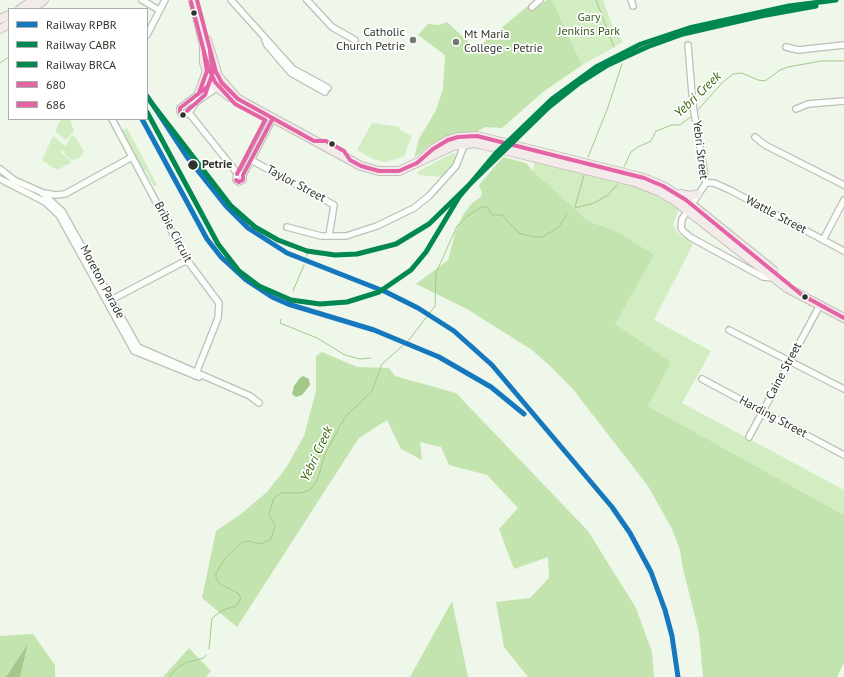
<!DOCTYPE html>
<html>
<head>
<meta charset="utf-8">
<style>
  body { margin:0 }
  #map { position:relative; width:844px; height:677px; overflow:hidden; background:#eef7e9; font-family:"PT Sans",sans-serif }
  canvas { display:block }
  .legend { position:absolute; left:8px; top:8px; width:140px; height:112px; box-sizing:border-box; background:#fff; border:1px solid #acaeaa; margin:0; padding:5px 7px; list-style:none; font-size:12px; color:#2f352b }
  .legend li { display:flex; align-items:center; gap:8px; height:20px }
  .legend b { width:20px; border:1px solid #acaeaa }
</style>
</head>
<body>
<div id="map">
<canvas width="844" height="677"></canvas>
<ul class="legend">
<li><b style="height:5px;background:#1578be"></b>Railway RPBR</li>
<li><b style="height:5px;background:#008752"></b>Railway CABR</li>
<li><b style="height:5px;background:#008752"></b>Railway BRCA</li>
<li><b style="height:5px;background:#e463a4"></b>680</li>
<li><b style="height:5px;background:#e463a4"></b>686</li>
</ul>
</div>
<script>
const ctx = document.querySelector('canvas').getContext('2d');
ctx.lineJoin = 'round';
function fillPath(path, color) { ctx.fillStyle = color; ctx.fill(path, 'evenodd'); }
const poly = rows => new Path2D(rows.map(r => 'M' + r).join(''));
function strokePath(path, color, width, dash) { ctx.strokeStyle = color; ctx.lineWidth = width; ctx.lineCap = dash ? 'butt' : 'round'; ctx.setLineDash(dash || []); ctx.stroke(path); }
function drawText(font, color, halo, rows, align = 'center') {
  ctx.font = font + ' "PT Sans",sans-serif'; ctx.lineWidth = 3.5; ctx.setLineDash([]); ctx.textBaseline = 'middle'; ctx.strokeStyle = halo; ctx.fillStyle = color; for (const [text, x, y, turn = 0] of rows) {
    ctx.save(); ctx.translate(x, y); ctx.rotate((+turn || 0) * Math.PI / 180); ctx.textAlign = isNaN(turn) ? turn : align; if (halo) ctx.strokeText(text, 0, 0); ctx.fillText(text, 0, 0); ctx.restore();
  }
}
fillPath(poly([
  [552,0,603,0,614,30,623,42,582,65],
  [61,119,70,119,74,131,66,140,55,131],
  [372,123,400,127,400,130,412,136,404,156,386,162,373,159,357,150],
  [127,128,157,185,154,187,146,171,141,169,122,131],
  [72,135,76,138,84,152,78,160,76,158,73,161,64,154,65,152,62,150,60,152,72,162,57,170,42,160,53,136,65,146],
  [455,153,457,159,444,177,418,175,417,172,449,155],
  [535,160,642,188,679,209,673,224,677,233,693,244,654,320,711,351,682,403,844,490,844,515,648,406,671,362,615,325,616,231,588,221,533,171]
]), '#d2edc1');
fillPath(poly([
  [547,0,552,0,582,65,543,92,502,128,485,127,478,131,455,133,431,144,414,158,419,139,436,110,443,89,445,55,418,35,428,24,439,25,447,22,476,49,529,5,532,11],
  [503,157,526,163,533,171,588,221,616,231,654,255,615,324,671,362,648,406,844,515,844,663,837,677,703,677,699,633,683,569,680,550,672,529,648,486,572,388,550,366,532,350,467,309,416,284,448,260,455,233,463,215,472,203,481,197,482,193,479,185],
  [322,352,357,367,389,368,395,376,456,393,588,531,636,608,652,652,654,677,528,677,504,647,496,602,530,598,549,578,548,557,514,569,499,529,518,508,487,475,449,465,441,447,420,442,422,460,401,449,387,420,359,438,237,627,202,598,216,531,241,514,267,492,286,468,304,436,316,391,316,356],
  [452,601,468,677,410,677],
  [33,634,55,665,55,677,20,677,28,645,5,677,0,677,0,636],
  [189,648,211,671,206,677,163,677]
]), '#c4e4af');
fillPath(poly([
  [303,376,309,379,310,385,302,395,296,397,292,394,294,386,300,378],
  [28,644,20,677,5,677,7,675]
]), '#a3c98a');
strokePath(poly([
  [596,0,614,47],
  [0,63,9,57],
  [696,112,722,83,733,74,742,73,758,80,765,81,780,70,788,67,821,61,844,61],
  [588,157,607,110,622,64],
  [624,167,631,152,638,147,651,141,656,131,672,125,680,125,692,116],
  [575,207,584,175],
  [575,208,594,203,608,195,617,185],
  [306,257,308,252],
  [293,291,304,265],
  [281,319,280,323,317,338,345,355,360,359,371,358],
  [209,649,212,618,223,610,236,606,241,598,238,593,221,585,216,578,216,573,227,556,243,542,248,541,261,544,271,539,275,526,269,514,274,498,281,493,300,493,310,490,317,481,325,454,341,424,348,414,372,391,382,364,409,340,435,306,436,273,457,226,470,214,482,207,487,207,492,215,502,215,519,233,534,237,542,237,558,228,567,215],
  [169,677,177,668,185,663,204,658,206,655]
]), '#a3c98a', 1);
const minor = poly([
  [142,0,159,10],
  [231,0,293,69,328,88],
  [307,0,332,27,355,40],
  [631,0,633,6],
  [532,7,540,0],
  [147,35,165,0],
  [265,40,267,45,291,73,325,92],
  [688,45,693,106,706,183],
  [786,47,798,50,844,45],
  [796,109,808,104,844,101],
  [189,113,237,173],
  [189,113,185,115,182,115,180,111,180,108,215,82],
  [189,113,195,103,219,86],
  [112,119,187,260,219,303,218,318,195,376],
  [755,137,765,145,844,185],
  [251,160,334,205,329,236],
  [0,169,14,180,41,192,62,211,138,347,250,396,259,403],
  [243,175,237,173,236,180,239,182,243,180,243,175,273,118],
  [0,179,45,202,59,215,134,351,199,377],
  [706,183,682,219,681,228,683,231,690,237,763,277,774,278],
  [706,183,714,183,730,190,844,251],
  [44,193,55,195,65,194,132,157],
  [287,227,321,236,346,236,377,226,414,208,429,196,456,166,463,148,462,144,455,138],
  [823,240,844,200],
  [109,301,187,260],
  [729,330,844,389],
  [702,379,844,455],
  [749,437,820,305]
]);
const highway = poly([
  [193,0,204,46,204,63,209,76,216,87,230,97,238,99,361,166,379,171,399,171,453,146,475,143,635,182,660,192,675,201,787,288,844,318],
  [20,9,34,0],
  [32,9,44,0],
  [0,19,9,15],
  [0,29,9,24],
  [207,40,218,76,236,97],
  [199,93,207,71],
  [424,157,433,149,448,140,458,137,477,136,644,178,663,186,686,200,773,270],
  [681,194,690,196,698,194]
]);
strokePath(minor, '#bac1b6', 8);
strokePath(highway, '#c5c0ba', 10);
strokePath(minor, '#fcfefc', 5.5);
strokePath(highway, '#f3eaea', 8);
strokePath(poly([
  [197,0,216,72,222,83,238,99,314,141,326,141,344,151,350,160,361,166,379,171,399,171,417,163,433,149,448,140,458,137,477,136,644,178,663,186,686,200,802,295,844,318],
  [199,93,207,71,204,53],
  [183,115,180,112,180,108,207,87],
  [236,180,239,182,243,180,243,175,273,118]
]), '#e463a4', 4);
strokePath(poly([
  [191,2,208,67,215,82,235,104,265,120,237,174],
  [187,111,205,95,213,72,210,52]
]), '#e463a4', 4);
strokePath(poly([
  [147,96,187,157,226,206,248,228,287,253,386,292,418,308,454,331,492,365,612,507,630,533,651,572,665,610,672,636,678,677],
  [142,119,207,239,221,257,246,280,272,297,288,304,374,330,439,357,491,387,524,414]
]), '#1578be', 5);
strokePath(poly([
  [147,112,218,244,239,271,259,286,291,300,320,304,347,302,379,292,411,270,426,252,459,197,496,153,552,99,596,67,641,44,689,28,789,6,836,0]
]), '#008752', 5);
strokePath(poly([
  [147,97,231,206,255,227,278,240,307,251,335,255,357,254,396,244,429,224,549,107,578,84,608,65,647,47,683,34,761,16,816,6]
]), '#008752', 5);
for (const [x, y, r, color] of [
  [194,13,3.5,"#2f352b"],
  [413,40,4,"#72796e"],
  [456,42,4,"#72796e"],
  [183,115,3.5,"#2f352b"],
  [332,144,3.5,"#2f352b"],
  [193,165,5.5,"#2f352b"],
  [805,297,3.5,"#2f352b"]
]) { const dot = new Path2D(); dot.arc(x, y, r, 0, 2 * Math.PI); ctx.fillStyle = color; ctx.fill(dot); strokePath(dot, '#fff', 1.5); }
drawText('12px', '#37581e', '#fff', [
  ["Gary",589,18],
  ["Jenkins Park",589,32]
]);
drawText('12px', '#2f352b', '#fff', [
  ["Catholic",405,33],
  ["Church Petrie",405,47],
  ["Mt Maria",464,35,"left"],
  ["College - Petrie",464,49,"left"]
], 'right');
drawText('12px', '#2f352b', '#fff', [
  ["Yebri Street",700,150,83],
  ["Taylor Street",296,184,28],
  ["Wattle Street",776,215,28],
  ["Bribie Circuit",173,232,62],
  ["Moreton Parade",102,282,62],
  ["Caine Street",784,371,-62],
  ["Harding Street",773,417,28]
]);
drawText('bold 12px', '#2f352b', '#fff', [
  ["Petrie",202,165]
], 'left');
drawText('italic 13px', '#346102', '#fff', [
  ["Yebri Creek",698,95,-44],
  ["Yebri Creek",317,454,-65]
]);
</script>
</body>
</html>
